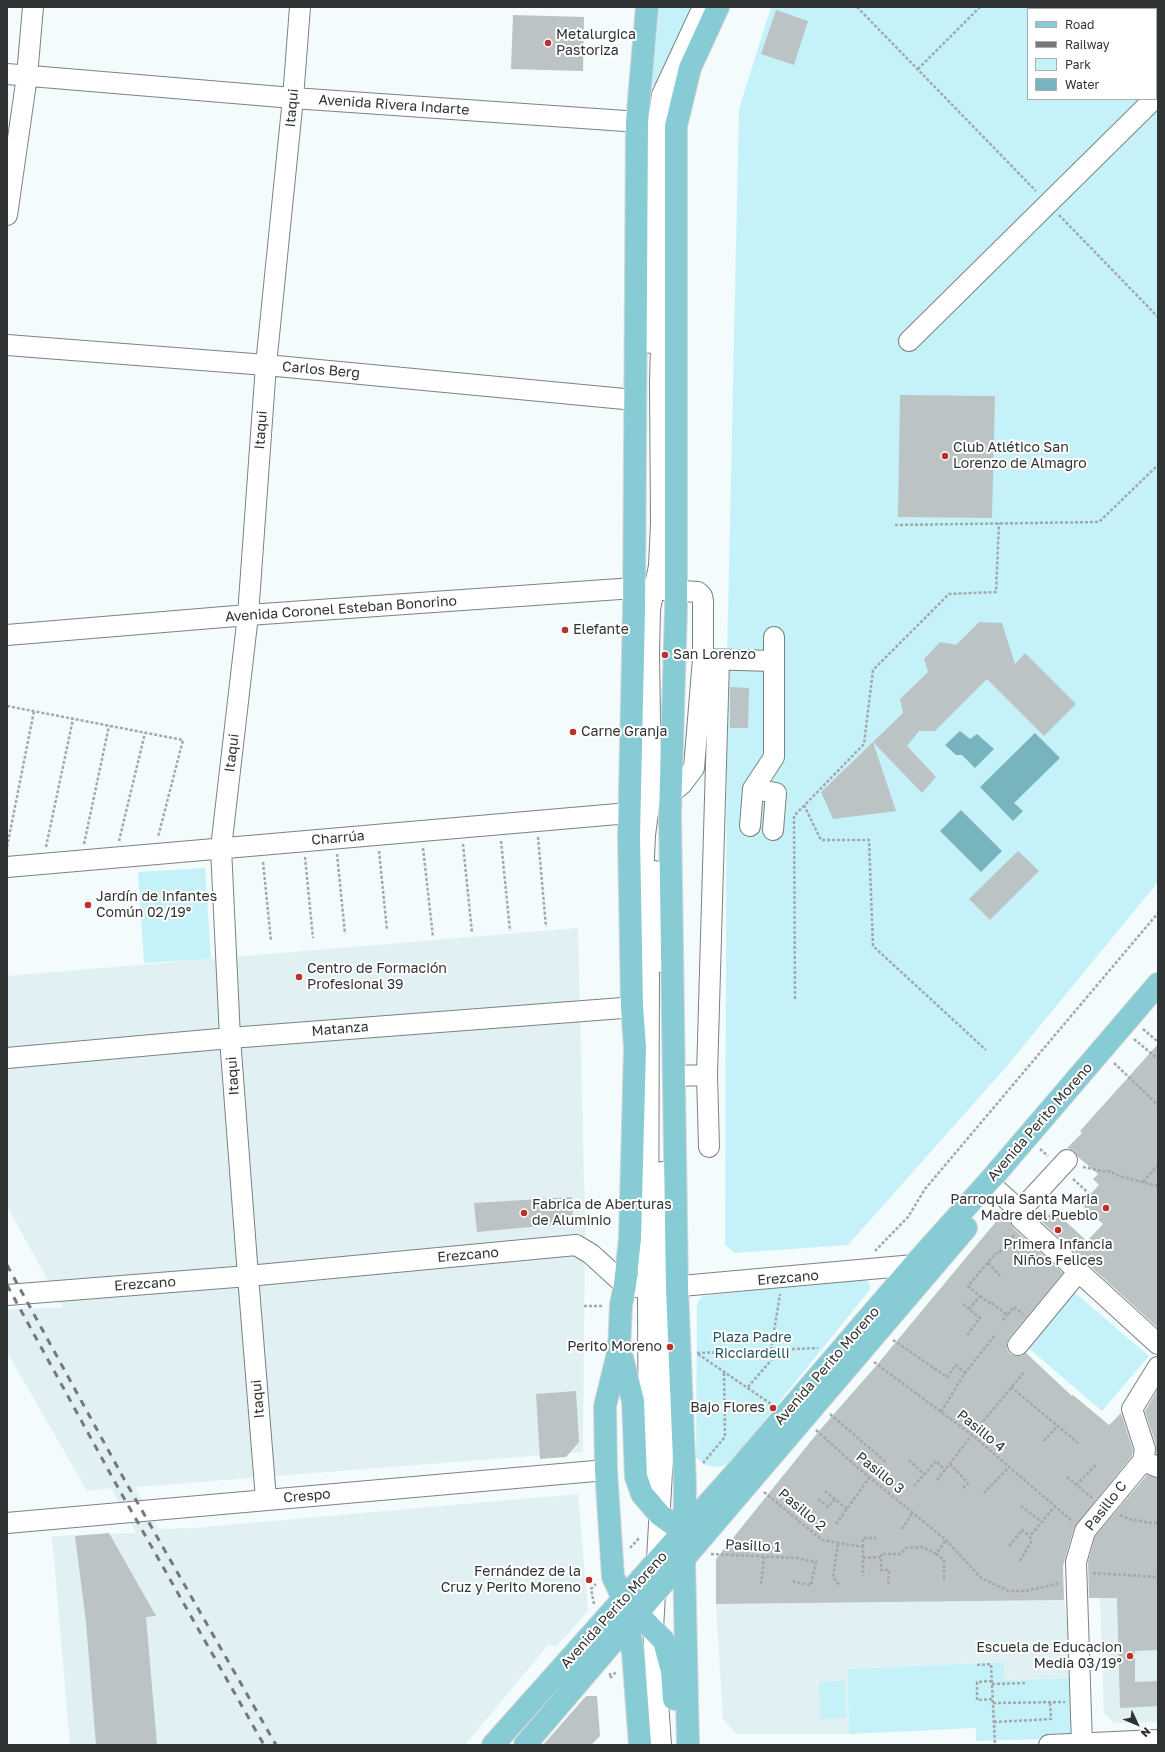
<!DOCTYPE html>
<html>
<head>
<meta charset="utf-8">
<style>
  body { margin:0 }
  #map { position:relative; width:1165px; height:1752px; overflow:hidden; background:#f4fbfc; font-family:"Golos Text",sans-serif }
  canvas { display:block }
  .frame { position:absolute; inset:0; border:8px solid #303333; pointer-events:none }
  .legend { position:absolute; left:1027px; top:8px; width:130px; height:92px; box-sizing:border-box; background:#fff; border:1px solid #acadad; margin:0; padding:5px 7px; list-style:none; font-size:12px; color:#303333 }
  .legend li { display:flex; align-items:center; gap:8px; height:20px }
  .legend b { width:20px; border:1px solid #acadad }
  .north { position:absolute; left:1117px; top:1704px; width:40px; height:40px; -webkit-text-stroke:3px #fff; paint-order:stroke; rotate:134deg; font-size:11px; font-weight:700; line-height:16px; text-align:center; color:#303333 }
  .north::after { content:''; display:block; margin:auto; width:14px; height:18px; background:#303333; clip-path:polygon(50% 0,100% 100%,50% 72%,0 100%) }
</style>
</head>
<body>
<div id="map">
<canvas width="1165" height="1752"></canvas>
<div class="frame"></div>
<ul class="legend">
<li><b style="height:5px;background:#87cbd4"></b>Road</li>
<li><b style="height:5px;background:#757979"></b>Railway</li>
<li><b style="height:11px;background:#c5f2f9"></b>Park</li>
<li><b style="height:11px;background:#77b4bd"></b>Water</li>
</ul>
<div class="north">N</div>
</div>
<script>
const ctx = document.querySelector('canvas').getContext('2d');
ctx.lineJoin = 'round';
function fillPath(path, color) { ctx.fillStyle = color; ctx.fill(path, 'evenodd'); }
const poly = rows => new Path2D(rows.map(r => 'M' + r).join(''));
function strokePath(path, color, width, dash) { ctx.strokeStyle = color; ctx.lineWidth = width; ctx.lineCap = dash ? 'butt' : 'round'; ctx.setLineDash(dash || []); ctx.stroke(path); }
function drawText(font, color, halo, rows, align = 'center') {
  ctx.font = font + ' "Golos Text",sans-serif'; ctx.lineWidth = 4; ctx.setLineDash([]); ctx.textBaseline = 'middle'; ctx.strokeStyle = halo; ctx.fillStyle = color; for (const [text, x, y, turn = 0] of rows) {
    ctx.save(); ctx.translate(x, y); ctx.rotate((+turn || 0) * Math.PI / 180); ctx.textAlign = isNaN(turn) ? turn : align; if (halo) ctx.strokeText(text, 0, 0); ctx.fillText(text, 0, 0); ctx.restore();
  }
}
fillPath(poly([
  [578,928,585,1222,583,1452,135,1487,159,1529,193,1528,578,1494,588,1611,556,1647,548,1645,465,1745,70,1745,52,1536,136,1533,111,1488,87,1491,7,1352,7,1309,63,1308,7,1206,7,976],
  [1158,1597,1158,1722,1114,1723,1104,1713,1100,1598],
  [1064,1600,1075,1678,1005,1680,1004,1662,847,1669,849,1734,736,1734,723,1719,716,1604]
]), '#e0f0f3');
fillPath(poly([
  [659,7,694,7,658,85,652,86],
  [771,7,1158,7,1158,882,1007,1066,848,1245,735,1253,725,1245,727,660,739,109],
  [1028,9,1156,9,1156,99,1028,99],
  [205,868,211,959,144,963,138,872],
  [859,1279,865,1279,869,1283,870,1288,868,1292,729,1464,718,1467,705,1465,696,1457,697,1304,702,1296],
  [1073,1291,1149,1356,1102,1411,1026,1346],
  [1004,1662,1005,1680,1075,1678,1077,1738,976,1741,976,1728,849,1734,847,1669],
  [845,1681,846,1718,820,1719,819,1682]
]), '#c5f2f9');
fillPath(poly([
  [960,731,970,739,977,734,994,749,975,768,962,755,956,755,945,745],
  [1035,733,1060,758,1014,803,1023,811,1013,821,980,787],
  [961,810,1002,851,981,872,940,831]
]), '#77b4bd');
fillPath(poly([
  [776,10,808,21,794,65,761,54],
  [513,15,584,17,583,71,511,69],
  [900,395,995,396,992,518,898,517],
  [979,622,1002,623,1015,664,1025,653,1076,704,1044,736,987,679,935,731,919,731,907,746,936,777,922,793,873,742,903,713,900,699,928,672,924,659,940,642,956,645],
  [730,687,749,688,748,728,730,728],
  [873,742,896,811,833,819,821,792],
  [1018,851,1039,871,990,920,969,899],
  [1158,1044,1158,1328,1042,1222,1053,1210,1087,1241,1103,1224,1081,1204,1099,1185,1093,1179,1098,1174,1078,1157,1074,1151,1067,1148,1082,1133,1080,1131],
  [572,1197,573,1223,477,1232,474,1203],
  [1004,1212,1009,1217,1013,1228,1063,1273,1009,1338,1007,1343,1007,1349,1010,1354,1016,1356,1022,1356,1026,1353,1072,1396,1073,1395,1109,1425,1121,1413,1133,1450,1132,1456,1074,1528,1063,1566,1064,1600,716,1604,716,1559,819,1431,876,1366],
  [1158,1389,1158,1455,1156,1454,1156,1445,1145,1411],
  [576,1391,579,1442,566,1457,540,1459,536,1394],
  [1147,1475,1158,1478,1158,1650,1135,1651,1135,1682,1158,1681,1158,1706,1120,1708,1117,1598,1089,1598,1088,1562,1095,1536],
  [109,1533,156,1616,146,1617,157,1745,96,1745,86,1622,75,1536],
  [586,1696,597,1696,600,1736,591,1745,543,1745]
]), '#bcc3c4');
const minor = poly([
  [7,74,293,98,654,123],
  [658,123,667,145,660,382,661,524,659,566,650,609,649,653,651,791,645,835,642,900,649,956,648,1304,649,1475,660,1515],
  [7,215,27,76,33,7],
  [909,341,1154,99],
  [651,343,648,319,647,209,649,142,658,123,662,95,703,7],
  [7,345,266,365,635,400],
  [7,635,248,615,634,588,698,592,702,596,703,601,703,659,694,768,682,784,671,793],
  [705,659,773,661],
  [753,789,776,793,773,830],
  [750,826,753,789,774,757,774,637],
  [7,867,629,813,646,814],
  [655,871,656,892,661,928,661,962],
  [7,1058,230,1038,649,1006],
  [674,1076,707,1075],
  [709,1147,707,1075,719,660],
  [1067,1160,1020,1211,1021,1219,1158,1344],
  [998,1191,1020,1211],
  [7,1295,248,1276,576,1245,591,1254,625,1285,648,1289,914,1265],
  [1018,1345,1079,1271],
  [1143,1461,1145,1449,1132,1409,1158,1367],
  [1143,1461,1158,1467],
  [266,1499,248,1276,230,1038,221,848,248,615,266,365,293,98,300,7],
  [7,1523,606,1470],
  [661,1745,653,1629,664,1437,661,1305,663,1289,662,1172],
  [1049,1745,1158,1740],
  [1082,1745,1076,1562,1085,1531,1143,1461]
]);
const major = poly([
  [620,1350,633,1401,636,1477,642,1494,660,1515,684,1532,695,1536],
  [627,1603,664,1641,672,1671,674,1699],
  [493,1745,738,1470,914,1265,992,1178,1158,984],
  [525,1745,966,1228],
  [640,1745,633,1653,623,1598,613,1577,606,1470,605,1406,619,1349,621,1305,625,1285,630,1238,635,1048,632,1006,629,836,634,610,637,122,647,7],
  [688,1745,684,1558,685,1485,677,1288,670,815,676,608,676,126,690,68,718,7]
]);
strokePath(minor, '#7c8283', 22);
strokePath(major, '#d6d6d6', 24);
strokePath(poly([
  [857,7,1036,191],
  [918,69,980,7],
  [1059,215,1158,317],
  [895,525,1099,522,1158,465],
  [7,706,183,740,158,837],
  [804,805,821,840,869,840,873,946,986,1050],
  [538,837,546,927],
  [119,841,145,733],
  [501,841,510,931],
  [84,844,109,726],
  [463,844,472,933],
  [7,847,34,711],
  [46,847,73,719],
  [423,848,433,937],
  [379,851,387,930],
  [337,854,345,934],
  [305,857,313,938],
  [263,862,271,941],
  [795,999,794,816,864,744,873,670,949,594,996,592,999,523],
  [1143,1029,1158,1042],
  [1134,1039,1158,1059],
  [1114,1063,1158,1105],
  [1040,1149,1048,1156],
  [1083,1167,1107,1172,1109,1171,1119,1176,1158,1186],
  [1073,1179,1093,1197],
  [1143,1182,1158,1165],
  [875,1251,908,1217,925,1189,1158,913],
  [988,1263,1001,1277],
  [980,1296,991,1304,992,1303,1007,1315,1014,1307,1023,1314],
  [963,1304,980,1318,967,1335],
  [584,1306,604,1306],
  [969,1309,980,1296,968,1286,996,1253,998,1254,1014,1235],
  [1003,1320,1007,1315],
  [893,1340,947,1377,956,1365,965,1373],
  [771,1350,780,1294],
  [697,1353,818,1348],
  [698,1354,771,1404],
  [874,1362,972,1435,1071,1520],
  [748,1387,780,1350],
  [1011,1387,1078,1443],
  [941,1412,965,1373,995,1335],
  [830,1414,887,1463],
  [816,1430,858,1468,946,1540,981,1578,1009,1591,1026,1591,1060,1583],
  [1044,1441,1058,1425],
  [909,1460,925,1475],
  [703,1463,725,1437,724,1372],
  [950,1464,968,1483,963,1488],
  [1067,1477,1092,1498],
  [937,1480,972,1435,1024,1372],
  [1076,1485,1096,1465],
  [914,1486,936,1461,945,1470],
  [825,1491,847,1509],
  [764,1492,822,1540,863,1547,863,1576],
  [984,1493,1009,1467],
  [818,1499,828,1507,835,1499],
  [1021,1506,1042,1522],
  [1120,1515,1129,1519,1151,1523,1158,1523],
  [836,1524,870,1477],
  [902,1529,913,1512],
  [838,1544,833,1577,840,1586],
  [1009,1544,1010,1545,1022,1530,1030,1536],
  [863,1547,863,1538,876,1538],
  [630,1548,640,1537],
  [711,1554,796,1558,816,1562,811,1585,794,1582,794,1579],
  [936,1554,944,1560,944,1581],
  [881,1557,881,1554,901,1554,906,1548,922,1547,936,1554,946,1540],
  [863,1558,881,1557,881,1570,889,1570,888,1586],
  [1020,1561,1031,1542,1030,1536,1055,1506],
  [1093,1573,1158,1577],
  [761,1584,764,1557],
  [594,1604,591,1589,596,1584],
  [977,1665,991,1664,995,1745],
  [610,1673,610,1678,616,1672],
  [992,1681,977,1682,977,1700,993,1699],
  [992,1684,1025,1683],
  [993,1703,1065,1702],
  [994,1722,1051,1719,1050,1702]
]), '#a3a9a9', 2.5, [3, 2]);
strokePath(minor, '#fff', 20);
strokePath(major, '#87cbd4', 22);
strokePath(poly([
  [7,1265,124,1479,276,1745],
  [7,1285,116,1484,264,1745]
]), '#757979', 3, [7, 7]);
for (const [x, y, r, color] of [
  [548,43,4,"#bd2f28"],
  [945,456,4,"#bd2f28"],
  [565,630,4,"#bd2f28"],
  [665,655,4,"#bd2f28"],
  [573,732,4,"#bd2f28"],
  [88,905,4,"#bd2f28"],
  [299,977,4,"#bd2f28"],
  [1106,1208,4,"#bd2f28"],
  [524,1213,4,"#bd2f28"],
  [1058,1230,4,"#bd2f28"],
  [670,1347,4,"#bd2f28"],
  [773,1408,4,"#bd2f28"],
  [589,1580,4,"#bd2f28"],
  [1130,1656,4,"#bd2f28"]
]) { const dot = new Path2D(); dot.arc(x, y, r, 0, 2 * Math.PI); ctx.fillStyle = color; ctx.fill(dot); strokePath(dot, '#fff', 1.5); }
drawText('14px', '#303333', '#fff', [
  ["Metalurgica",556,35],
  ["Pastoriza",556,51],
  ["Club Atlético San",953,448],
  ["Lorenzo de Almagro",953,464],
  ["Elefante",573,630],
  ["San Lorenzo",673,655],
  ["Carne Granja",581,732],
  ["Jardín de Infantes",96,897],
  ["Común 02/19°",96,913],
  ["Centro de Formación",307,969],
  ["Profesional 39",307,985],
  ["Parroquia Santa Maria",1098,1200,"right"],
  ["Madre del Pueblo",1098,1216,"right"],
  ["Fabrica de Aberturas",532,1205],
  ["de Aluminio",532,1221],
  ["Primera Infancia",1058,1245,"center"],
  ["Niños Felices",1058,1261,"center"],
  ["Perito Moreno",662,1347,"right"],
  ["Bajo Flores",765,1408,"right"],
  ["Fernández de la",581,1572,"right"],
  ["Cruz y Perito Moreno",581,1588,"right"],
  ["Escuela de Educacion",1122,1648,"right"],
  ["Media 03/19°",1122,1664,"right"]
], 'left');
drawText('14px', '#303333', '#fff', [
  ["Avenida Rivera Indarte",394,105,4],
  ["Itaqui",292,108,-85],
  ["Carlos Berg",321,370,5],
  ["Itaqui",261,430,-86],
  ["Avenida Coronel Esteban Bonorino",341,609,-4],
  ["Itaqui",232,753,-83],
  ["Charrúa",338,838,-5],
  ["Matanza",340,1029,-5],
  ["Itaqui",233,1076,-94],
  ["Avenida Perito Moreno",1040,1122,-49],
  ["Erezcano",468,1255,-5],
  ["Erezcano",788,1278,-5],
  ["Erezcano",145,1284,-4],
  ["Avenida Perito Moreno",827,1366,-49],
  ["Itaqui",258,1399,-95],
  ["Pasillo 4",981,1431,39],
  ["Pasillo 3",880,1473,39],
  ["Crespo",307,1496,-5],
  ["Pasillo C",1106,1506,-52],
  ["Pasillo 2",802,1510,40],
  ["Pasillo 1",753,1546,3],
  ["Avenida Perito Moreno",614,1610,-48]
]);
drawText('14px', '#22575f', '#fff', [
  ["Plaza Padre",752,1338],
  ["Ricciardelli",752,1354]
]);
</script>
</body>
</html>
